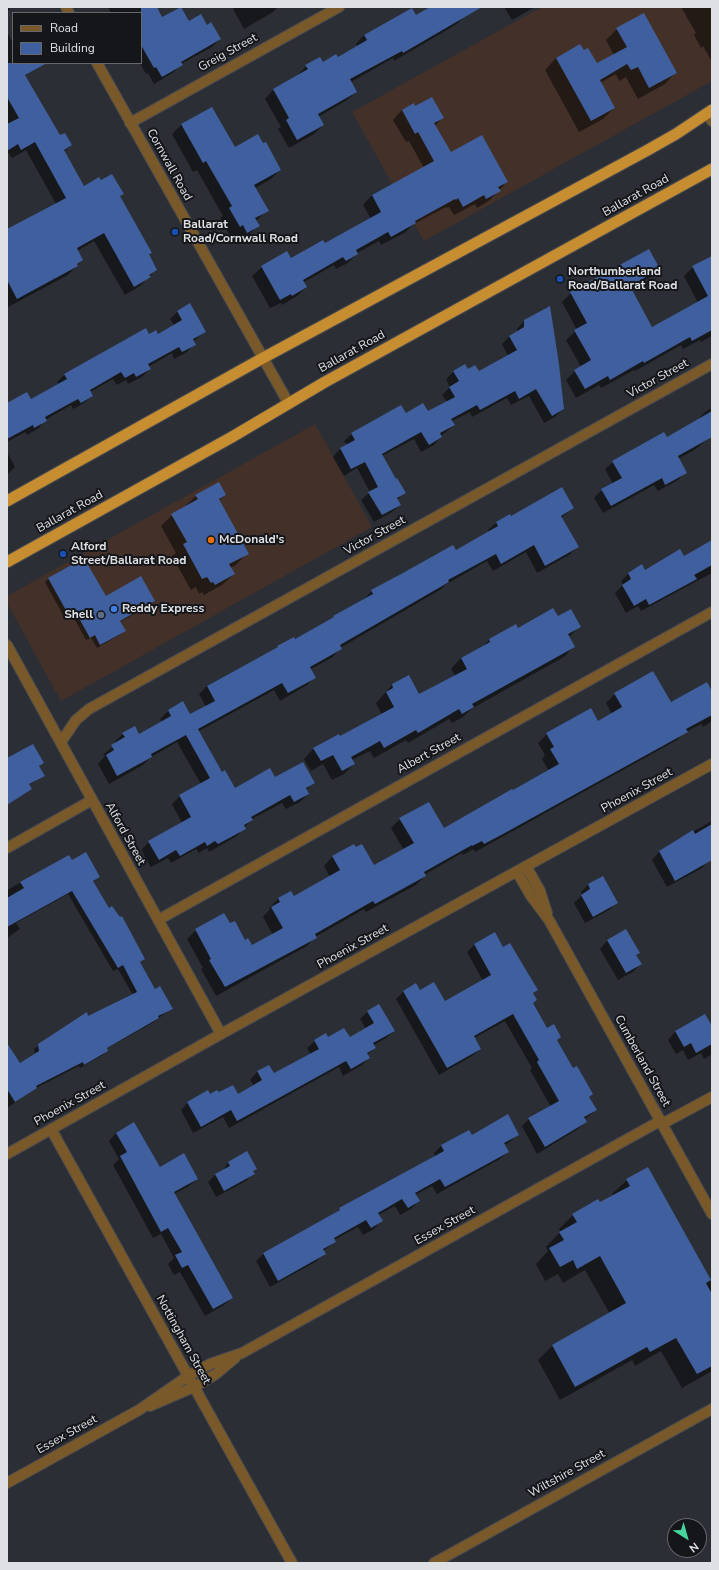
<!DOCTYPE html>
<html>
<head>
<meta charset="utf-8">
<style>
  body { margin:0 }
  #map { position:relative; width:719px; height:1570px; overflow:hidden; background:#2b2e34; font-family:"Nunito Sans",sans-serif }
  canvas { display:block }
  .frame { position:absolute; inset:0; border:8px solid #dee0e4; pointer-events:none }
  .legend { position:absolute; left:12px; top:12px; width:130px; height:52px; box-sizing:border-box; background:#151619; border:1px solid #65676a; margin:0; padding:5px 7px; list-style:none; font-size:12px; color:#dee0e4 }
  .legend li { display:flex; align-items:center; gap:8px; height:20px }
  .legend b { width:20px; border:1px solid #65676a }
  .north { position:absolute; left:667px; top:1518px; width:40px; height:40px; box-sizing:border-box; background:#151619; border:1px solid #65676a; border-radius:50%; rotate:143deg; font-size:11px; font-weight:700; line-height:16px; text-align:center; color:#dee0e4 }
  .north::after { content:''; display:block; margin:auto; width:14px; height:18px; background:#48d49d; clip-path:polygon(50% 0,100% 100%,50% 72%,0 100%) }
</style>
</head>
<body>
<div id="map">
<canvas width="719" height="1570"></canvas>
<div class="frame"></div>
<ul class="legend">
<li><b style="height:5px;background:#79592a"></b>Road</li>
<li><b style="height:11px;background:#405f9e"></b>Building</li>
</ul>
<div class="north">N</div>
</div>
<script>
const ctx = document.querySelector('canvas').getContext('2d');
ctx.lineJoin = 'round';
function fillPath(path, color) { ctx.fillStyle = color; ctx.fill(path, 'evenodd'); }
const poly = rows => new Path2D(rows.map(r => 'M' + r).join(''));
function strokePath(path, color, width, dash) { ctx.strokeStyle = color; ctx.lineWidth = width; ctx.lineCap = dash ? 'butt' : 'round'; ctx.setLineDash(dash || []); ctx.stroke(path); }
function drawText(font, color, halo, rows, align = 'center') {
  ctx.font = font + ' "Nunito Sans",sans-serif'; ctx.lineWidth = 4; ctx.setLineDash([]); ctx.textBaseline = 'middle'; ctx.strokeStyle = halo; ctx.fillStyle = color; for (const [text, x, y, turn = 0] of rows) {
    ctx.save(); ctx.translate(x, y); ctx.rotate((+turn || 0) * Math.PI / 180); ctx.textAlign = isNaN(turn) ? turn : align; if (halo) ctx.strokeText(text, 0, 0); ctx.fillText(text, 0, 0); ctx.restore();
  }
}
fillPath(poly([
  [542,7,712,7,712,81,424,241,352,112],
  [315,424,372,527,61,701,7,603,7,596]
]), '#433129');
fillPath(poly([
  [7,7,10,9,7,12],
  [108,7,156,7,162,18,206,26,220,39,212,47,181,64,174,72,154,84,148,73,146,74,140,63,141,63,141,13,111,13],
  [235,7,278,7,273,12,244,29,233,9],
  [432,7,461,7,465,16,457,24,394,61,393,58,351,82,356,92,347,100,318,117,323,125,314,134,289,148,278,129,281,127,265,99,273,90,298,76,298,75,306,66,323,63,338,58,358,47,356,44,364,35,416,16],
  [504,7,535,7,512,20],
  [681,7,712,7,712,62,703,46,701,48,694,35,696,33],
  [617,29,676,72,665,84,638,99,626,77,619,81,616,74,600,83,614,108,603,119,579,132,545,70,556,58,580,45,596,65,614,55,606,40],
  [7,32,13,43,13,63,24,63,29,72,24,77,60,137,71,145,64,152,84,187,122,194,119,197,151,253,148,255,156,270,140,286,125,295,94,241,77,251,82,260,68,275,8,307,7,305,7,229,8,230,56,204,26,150,12,158,9,153,7,154,7,126,9,125,7,122],
  [415,107,443,117,435,126,450,153,507,182,490,200,477,208,475,204,454,215,449,207,446,208,446,207,412,225,406,232,381,245,379,241,357,253,348,263,336,269,334,265,304,282,306,287,297,296,282,305,281,303,270,308,252,276,262,267,291,259,325,245,371,219,363,205,372,195,424,168,409,141,406,142,393,120,402,110],
  [212,108,234,149,280,170,271,179,255,188,267,210,256,221,258,225,249,235,237,242,233,234,230,236,220,218,223,216,197,170,193,172,172,134,181,125],
  [712,257,712,336,701,342,700,340,683,349,681,345,635,371,634,370,601,388,599,385,576,398,566,380,575,371,581,367,566,340,577,330,562,302,571,293,658,269,649,278,630,289,652,329,698,303,684,276,693,267],
  [178,311,205,331,193,342,194,345,187,352,174,359,172,353,148,367,150,369,142,377,128,384,126,380,117,385,113,379,90,392,92,396,84,403,73,409,71,405,45,420,39,428,27,435,25,432,7,442,7,404,31,400,59,384,57,382,65,374,149,336,158,335,174,325,170,319],
  [524,321,563,409,555,417,544,423,529,396,511,405,507,398,472,417,470,412,452,421,454,425,446,432,440,436,441,437,434,445,421,452,414,439,382,456,404,493,397,500,400,505,392,512,374,522,361,500,370,492,357,468,344,476,333,457,340,449,347,445,344,441,352,434,405,414,428,413,447,402,442,395,450,387,446,379,453,372,465,365,467,370,478,373,508,356,502,344,509,337,517,333,517,329],
  [712,408,712,435,696,449,678,459,686,472,678,480,658,491,654,485,603,513,594,498,602,490,613,484,605,469,613,462,666,438,700,419,699,418,706,411],
  [7,452,15,467,7,475],
  [225,495,219,501,247,553,236,565,230,568,234,574,222,585,204,595,202,592,199,594,196,587,191,590,172,556,176,553,161,526,172,515,184,507,196,496],
  [573,508,561,518,577,547,569,555,537,573,526,552,493,571,487,561,445,585,440,590,340,648,333,657,311,669,315,677,307,685,280,701,274,690,199,731,222,773,235,789,274,779,313,783,306,790,308,794,300,802,286,809,282,803,252,819,237,836,209,852,207,848,199,853,196,849,171,863,168,858,151,867,141,850,149,842,182,823,172,804,180,796,201,784,177,742,151,757,143,765,109,784,98,764,105,756,104,754,116,744,115,741,123,734,139,735,162,722,160,719,168,711,183,703,190,716,206,707,199,694,207,686,330,620,334,617,364,599,372,591,455,551,489,532,488,530,496,523,510,515,511,517],
  [712,541,712,573,641,611,638,606,626,613,615,593,623,585,621,581,628,574,642,566,644,571,684,557],
  [84,559,105,597,154,601,151,604,120,622,124,631,121,634,97,648,91,638,86,640,71,613,64,617,45,582,48,579],
  [558,618,579,627,569,637,574,646,564,657,471,709,463,717,452,723,449,719,408,743,406,740,374,758,370,751,352,760,354,764,344,774,332,780,323,764,311,771,304,759,314,748,340,738,382,715,376,703,392,685,408,676,419,696,455,676,451,669,461,658,481,648,489,640],
  [712,687,712,721,703,727,701,724,684,733,677,740,475,852,473,849,463,855,462,853,424,875,425,876,416,885,366,912,364,909,315,937,307,946,216,996,201,969,203,968,187,939,196,930,230,925,245,942,252,947,273,935,263,917,270,909,269,908,278,899,290,892,293,898,330,877,324,866,332,857,354,845,374,867,404,850,391,828,400,819,444,830,549,771,542,759,545,755,538,743,547,734,598,722,612,714,606,703,615,694,670,703],
  [7,759,43,763,38,767,43,776,29,785,27,792,7,805],
  [712,821,712,854,709,860,702,868,667,887,652,860,659,852,672,843],
  [69,856,72,861,99,877,93,882,108,909,144,959,140,963,155,990,171,1008,154,1022,106,1049,107,1050,103,1055,80,1068,79,1066,36,1088,7,1108,7,1048,20,1064,35,1055,34,1049,39,1045,88,1017,133,995,118,969,113,971,68,894,16,923,20,929,7,938,7,890],
  [602,877,617,902,609,910,585,923,574,903,582,895,581,892,588,885],
  [626,931,639,953,636,956,640,964,633,972,618,980,600,949,607,941],
  [495,933,503,948,536,990,533,994,532,1004,547,1029,560,1037,557,1040,573,1069,592,1094,589,1097,596,1110,585,1119,586,1121,578,1129,537,1154,522,1126,529,1119,551,1107,530,1070,532,1068,505,1021,474,1038,480,1049,472,1056,439,1075,396,999,404,991,419,991,445,1002,483,981,467,952,474,945],
  [367,1012,394,1031,386,1038,374,1045,375,1048,367,1055,369,1058,362,1065,343,1076,339,1067,229,1128,223,1117,193,1133,181,1110,188,1102,218,1094,237,1095,254,1086,250,1080,257,1072,269,1066,274,1075,311,1055,307,1048,315,1041,328,1038,349,1038,366,1029,360,1019],
  [705,1016,712,1028,712,1054,704,1059,701,1053,688,1060,683,1050,676,1054,668,1040,675,1032],
  [469,1131,471,1136,518,1134,510,1142,504,1145,508,1152,500,1159,437,1194,432,1186,415,1195,419,1201,411,1209,400,1215,395,1206,378,1215,381,1221,374,1229,363,1235,358,1227,334,1240,335,1242,323,1251,324,1253,317,1261,270,1287,256,1261,263,1254,336,1213,340,1209,435,1156,434,1153,441,1146],
  [116,1133,159,1168,197,1179,189,1186,174,1194,232,1298,224,1305,205,1316,180,1272,174,1275,168,1264,174,1258,161,1234,153,1238,113,1165,119,1159,109,1141],
  [247,1153,256,1168,253,1171,254,1173,246,1181,216,1197,208,1182,215,1175,222,1172,228,1163],
  [648,1168,712,1284,712,1371,682,1388,661,1351,635,1366,632,1360,560,1400,538,1360,552,1346,610,1314,585,1270,563,1283,558,1274,545,1281,536,1264,548,1251,546,1247,560,1232,559,1229,573,1215,614,1196,612,1194,627,1180]
]), '#0007');
fillPath(poly([
  [141,7,157,7,162,17,181,7,189,21,201,14,207,25,211,22,221,39,181,62,183,65,162,77,156,67,154,68,141,45],
  [430,7,482,7,403,53,402,51,350,79,357,92,318,114,324,125,297,140,286,120,289,118,273,89,308,69,305,65,320,57,323,62,336,54,338,57,367,40,364,35,412,8,416,15],
  [644,13,677,73,649,88,638,67,631,70,627,64,600,80,615,108,591,121,556,58,580,44,584,50,588,48,597,63,627,47,616,28],
  [7,63,47,63,25,75,60,135,65,133,72,145,64,150,84,186,99,177,101,180,112,174,124,194,120,196,152,253,149,254,157,270,149,275,151,277,134,287,104,233,77,248,83,260,77,264,78,266,17,299,7,280,7,229,66,198,35,142,21,150,18,144,7,151,7,124,19,118,7,97],
  [432,97,444,118,434,123,451,152,482,135,508,182,498,187,501,191,486,199,484,195,463,207,458,198,456,200,455,199,415,221,416,223,391,237,388,232,356,250,358,254,346,261,343,257,303,280,307,287,292,296,291,294,280,300,261,266,287,251,291,258,323,240,325,243,381,212,372,195,434,161,418,132,415,134,402,110,414,103,415,106],
  [212,107,235,147,258,134,263,143,266,142,281,170,254,185,269,211,255,218,260,226,247,233,243,225,240,227,229,208,232,206,206,161,203,163,181,124],
  [649,249,660,269,630,286,652,327,708,296,692,266,712,256,712,330,692,341,690,337,644,363,643,361,610,380,608,376,585,389,574,370,591,360,574,330,587,323,570,292],
  [190,303,206,332,193,339,196,345,182,352,179,347,148,364,151,369,136,377,134,373,125,378,121,372,90,390,93,396,81,403,78,399,45,417,47,421,34,428,33,425,7,439,7,403,27,392,31,399,67,379,64,374,146,328,149,334,156,330,158,334,182,320,177,311],
  [550,306,559,364,564,409,552,416,536,389,519,399,515,391,480,410,477,405,451,419,455,425,440,433,442,437,429,445,421,432,382,454,396,479,397,478,406,493,397,498,401,505,382,515,368,492,378,487,365,462,351,469,340,448,355,440,351,433,401,405,406,413,423,403,428,411,455,397,449,387,459,381,453,371,465,364,468,369,475,365,479,371,517,350,509,336,524,327,524,320],
  [712,411,712,437,678,456,687,473,665,485,662,478,611,506,601,489,622,478,612,461,664,432,667,437],
  [219,482,226,495,219,499,249,554,229,564,235,574,215,585,213,582,211,583,207,577,202,579,183,544,187,542,171,514,198,499,195,495],
  [562,487,574,508,561,516,579,547,545,566,534,545,501,564,496,554,448,580,449,582,340,645,342,649,310,667,316,678,288,693,282,683,198,729,222,772,225,770,235,788,270,768,275,777,303,762,315,783,306,788,309,794,294,802,290,795,251,817,253,820,244,825,246,829,218,844,215,841,207,846,205,842,180,856,176,850,159,860,148,841,191,817,179,795,210,778,186,735,151,754,152,757,117,776,106,755,114,750,111,745,125,737,122,733,135,726,139,734,171,716,168,710,183,701,190,714,215,701,207,686,278,647,277,646,294,637,295,639,334,617,333,616,373,594,371,590,401,574,453,545,456,550,498,526,496,522,510,514,511,516],
  [712,540,712,565,694,575,697,579,649,605,646,599,634,606,622,585,631,579,628,573,642,564,645,570,680,549,684,556],
  [84,558,106,596,141,576,155,601,120,621,126,631,100,645,95,635,90,638,75,611,68,614,48,578],
  [553,608,558,616,571,609,581,627,568,634,575,647,472,704,474,707,462,714,459,709,418,733,416,730,384,748,380,741,351,757,355,764,342,771,333,755,321,761,313,748,339,734,340,736,394,707,386,692,393,688,392,684,409,675,419,694,467,669,461,658,490,642,489,639,516,624,518,628],
  [653,671,671,702,707,682,712,691,712,715,686,729,688,732,503,834,484,844,482,841,472,846,472,845,424,872,426,876,375,904,373,901,315,934,317,938,225,987,209,960,211,959,195,929,224,913,230,923,235,921,245,940,248,938,252,945,283,928,271,907,280,902,278,898,291,891,294,896,340,870,332,856,354,844,356,847,362,844,374,865,414,843,399,818,429,802,444,828,512,789,513,790,559,764,550,749,554,747,546,733,591,708,598,721,622,707,614,693],
  [33,744,44,763,39,766,45,776,29,784,32,789,7,805,7,758],
  [712,824,712,860,675,881,659,851,693,830,695,834],
  [86,852,100,877,93,881,109,908,112,906,120,917,122,916,145,959,140,962,155,989,160,986,173,1009,158,1016,159,1018,107,1048,108,1051,84,1065,83,1062,36,1086,37,1088,15,1102,7,1089,7,1043,20,1063,39,1051,38,1044,87,1012,88,1016,137,992,123,965,118,968,72,891,7,927,7,898,24,888,20,882,69,855,72,860],
  [603,876,618,903,593,917,581,895,590,889,588,884],
  [626,929,640,953,636,955,642,964,626,973,607,940],
  [495,932,503,947,510,943,523,965,538,990,533,993,537,1000,533,1003,547,1028,554,1024,561,1037,557,1040,573,1068,577,1066,593,1094,589,1097,597,1110,584,1117,587,1122,545,1147,528,1118,559,1101,537,1062,539,1060,513,1014,474,1036,481,1049,447,1068,403,991,416,983,420,990,434,982,445,1001,491,975,474,944],
  [379,1004,395,1031,373,1043,376,1048,367,1053,370,1058,351,1069,346,1061,237,1121,231,1110,201,1127,187,1102,208,1090,210,1094,217,1090,219,1092,233,1085,238,1094,262,1080,257,1071,269,1065,274,1073,319,1049,314,1040,326,1033,328,1037,344,1028,350,1037,374,1023,367,1011],
  [705,1014,712,1026,712,1044,696,1053,691,1043,684,1047,675,1031],
  [508,1114,519,1135,504,1143,509,1152,445,1187,440,1179,415,1193,420,1201,408,1208,402,1199,378,1213,383,1221,371,1228,366,1220,334,1238,336,1242,323,1249,326,1254,278,1281,263,1253,340,1210,339,1208,444,1151,441,1145,469,1130,472,1135],
  [134,1122,160,1167,184,1153,198,1179,174,1192,233,1298,213,1309,188,1265,182,1268,175,1255,182,1252,168,1228,161,1232,120,1156,127,1152,116,1133],
  [247,1151,257,1169,253,1171,255,1174,224,1191,215,1174,230,1166,228,1162],
  [648,1167,711,1280,706,1283,712,1294,712,1366,697,1374,676,1338,650,1352,647,1347,575,1387,552,1345,626,1303,600,1256,577,1269,573,1260,560,1267,549,1248,564,1240,559,1232,577,1222,572,1214,598,1199,600,1202,630,1186,626,1179]
]), '#405f9e');
const minor = poly([
  [130,123,339,7],
  [7,645,221,1034],
  [61,742,76,720,89,709,712,364],
  [7,848,92,800],
  [526,866,540,891,547,913],
  [517,872,531,896,549,920,712,1214],
  [158,920,712,612],
  [662,1124,712,1097],
  [51,1129,292,1563],
  [7,1154,221,1034,712,764],
  [150,1406,194,1387,216,1374,235,1358],
  [7,1483,139,1410,188,1376,210,1364,242,1353,660,1121],
  [434,1563,712,1409]
]);
const tertiary = poly([
  [66,7,69,13],
  [97,63,289,404],
  [707,113,712,121]
]);
const trunk = poly([
  [7,501,263,358,646,151,676,134,712,110],
  [7,562,232,437,325,382,712,169]
]);
strokePath(minor, '#484a50', 12);
strokePath(tertiary, '#484a50', 12);
strokePath(trunk, '#484a50', 13);
strokePath(minor, '#79592a', 10);
strokePath(tertiary, '#79592a', 10);
strokePath(trunk, '#c68d31', 11);
for (const [x, y, r, color] of [
  [175,232,4,"#1a4fb4"],
  [560,279,4,"#1a4fb4"],
  [211,540,4,"#e8710a"],
  [63,554,4,"#1a4fb4"],
  [114,609,4,"#3f7fe0"],
  [101,615,4,"#5c6f8a"]
]) { const dot = new Path2D(); dot.arc(x, y, r, 0, 2 * Math.PI); ctx.fillStyle = color; ctx.fill(dot); strokePath(dot, '#151619', 1.5); }
drawText('12px', '#dee0e4', '#151619', [
  ["Greig Street",228,53,-29],
  ["Cornwall Road",169,165,61],
  ["Ballarat Road",636,196,-29],
  ["Ballarat Road",352,352,-29],
  ["Victor Street",658,379,-29],
  ["Ballarat Road",70,512,-29],
  ["Victor Street",375,536,-29],
  ["Albert Street",429,754,-29],
  ["Phoenix Street",637,791,-29],
  ["Alford Street",125,834,61],
  ["Phoenix Street",353,947,-29],
  ["Cumberland Street",642,1061,61],
  ["Phoenix Street",70,1104,-29],
  ["Essex Street",445,1226,-29],
  ["Nottingham Street",183,1340,61],
  ["Essex Street",67,1435,-29],
  ["Wiltshire Street",567,1474,-29]
]);
drawText('bold 12px', '#dee0e4', '#151619', [
  ["Ballarat",183,225],
  ["Road/Cornwall Road",183,239],
  ["Northumberland",568,272],
  ["Road/Ballarat Road",568,286],
  ["McDonald's",219,540],
  ["Alford",71,547],
  ["Street/Ballarat Road",71,561],
  ["Reddy Express",122,609],
  ["Shell",93,615,"right"]
], 'left');
</script>
</body>
</html>
